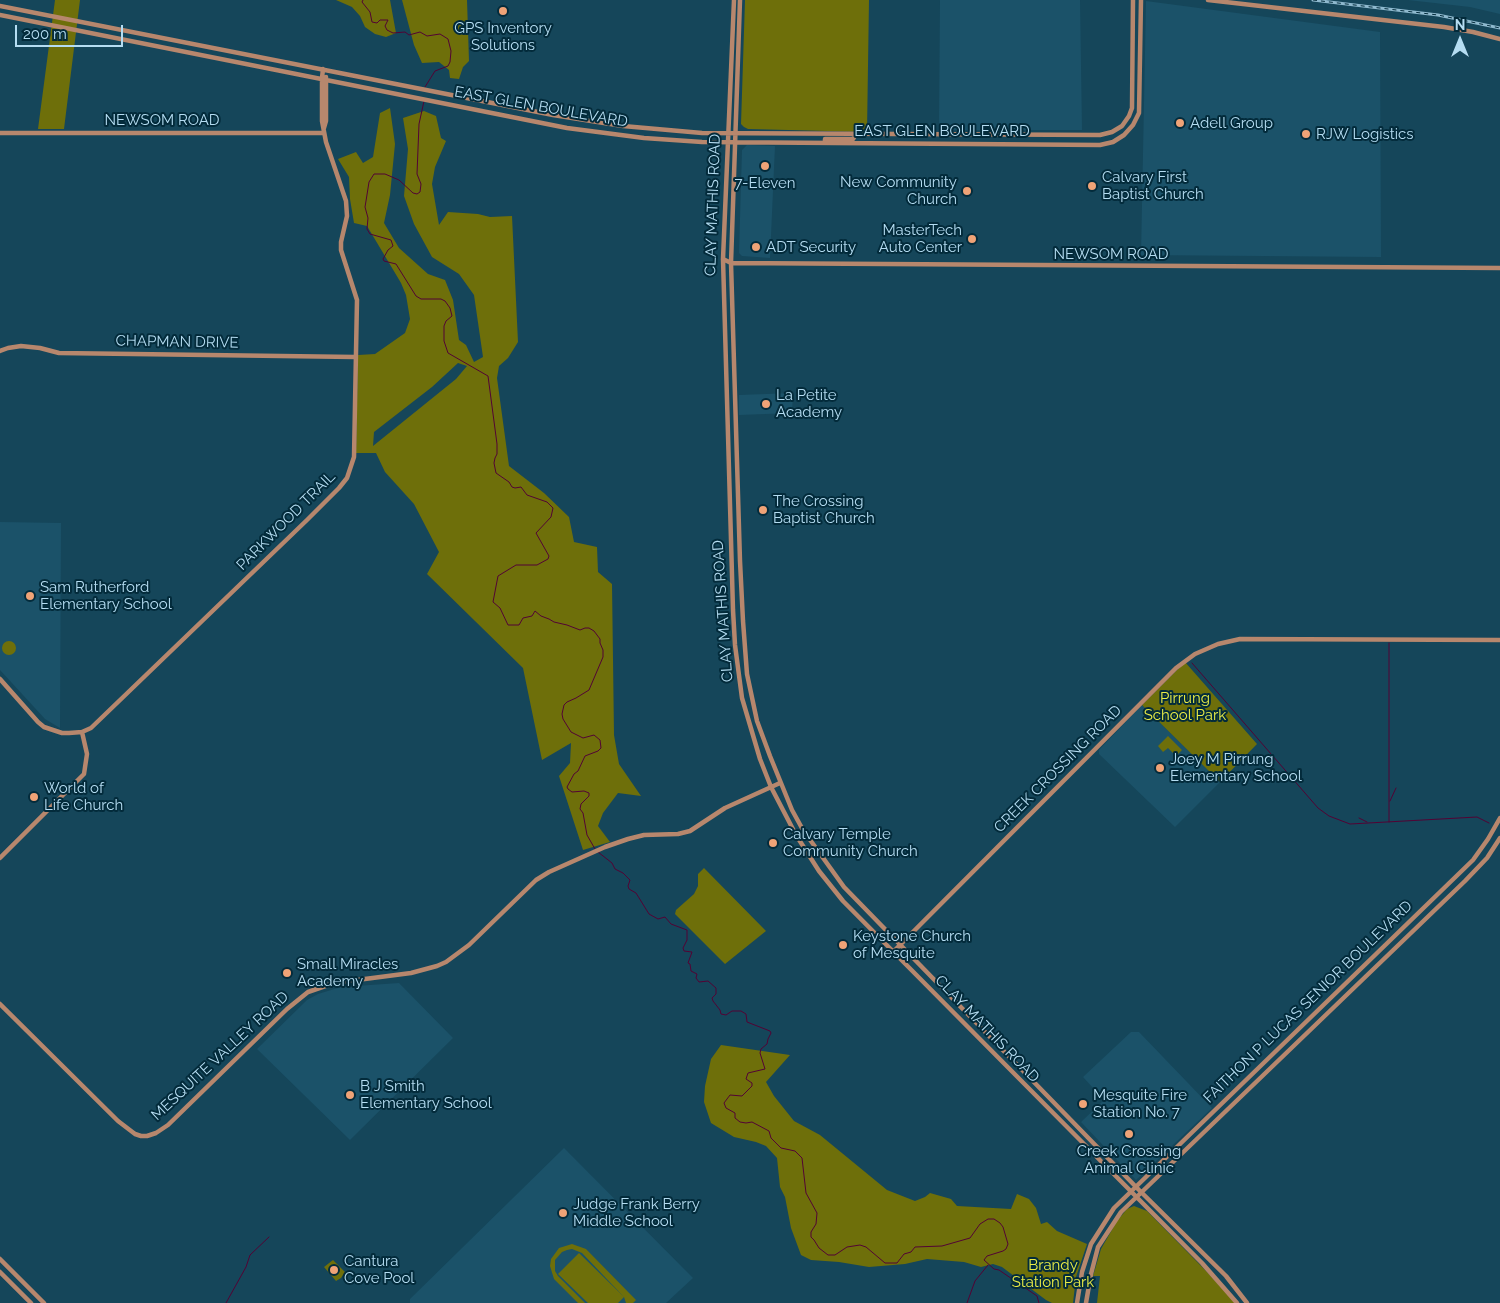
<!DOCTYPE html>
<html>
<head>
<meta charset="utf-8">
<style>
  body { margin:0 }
  #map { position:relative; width:1500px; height:1303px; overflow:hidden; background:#15465a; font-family:Raleway,sans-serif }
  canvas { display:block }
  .north { position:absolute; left:1435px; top:15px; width:50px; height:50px; -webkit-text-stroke:4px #032b3b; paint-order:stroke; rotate:0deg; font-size:14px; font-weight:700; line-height:20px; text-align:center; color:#b5ddf2 }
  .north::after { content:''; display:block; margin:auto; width:18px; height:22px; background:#b5ddf2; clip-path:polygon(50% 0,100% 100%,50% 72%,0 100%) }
  .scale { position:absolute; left:15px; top:25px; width:108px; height:22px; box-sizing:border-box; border:2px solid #b5ddf2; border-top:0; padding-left:6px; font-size:15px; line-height:18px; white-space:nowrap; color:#b5ddf2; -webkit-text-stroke:4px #032b3b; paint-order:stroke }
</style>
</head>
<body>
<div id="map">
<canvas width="1500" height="1303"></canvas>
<div class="north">N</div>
<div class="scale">200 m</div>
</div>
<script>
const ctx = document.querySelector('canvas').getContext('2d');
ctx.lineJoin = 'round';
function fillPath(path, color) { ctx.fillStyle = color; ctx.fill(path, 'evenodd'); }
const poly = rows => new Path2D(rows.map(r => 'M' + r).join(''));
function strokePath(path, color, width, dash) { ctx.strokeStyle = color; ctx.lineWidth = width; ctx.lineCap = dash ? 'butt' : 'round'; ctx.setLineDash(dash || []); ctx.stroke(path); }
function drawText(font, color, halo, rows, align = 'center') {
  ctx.font = font + ' Raleway,sans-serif'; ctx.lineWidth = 4; ctx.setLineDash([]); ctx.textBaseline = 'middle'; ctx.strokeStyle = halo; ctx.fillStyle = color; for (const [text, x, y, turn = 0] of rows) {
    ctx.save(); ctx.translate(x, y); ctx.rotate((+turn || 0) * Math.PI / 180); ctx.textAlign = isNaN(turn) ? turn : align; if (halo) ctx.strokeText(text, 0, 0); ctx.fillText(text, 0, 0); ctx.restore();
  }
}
fillPath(poly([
  [940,0,1080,0,1082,130,939,130],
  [1408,0,1500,0,1500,14,1470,7],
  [1146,1,1380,32,1381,257,1141,255],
  [747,145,775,146,770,258,742,256,739,253,742,150],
  [793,393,792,413,739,415,739,395],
  [0,522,61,523,60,728,45,719,0,670],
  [1142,705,1220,782,1175,827,1099,754,1099,750],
  [399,983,453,1038,350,1140,257,1049,307,1000,318,994,341,987],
  [1131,1032,1139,1032,1212,1108,1136,1180,1081,1122,1104,1100,1083,1077],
  [564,1148,693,1278,666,1303,410,1303,410,1299]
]), '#1b5269');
fillPath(poly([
  [55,0,80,0,64,129,38,129],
  [336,0,390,0,396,33,386,37,375,34,365,27,360,16,352,7],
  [402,0,467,0,469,61,463,67,459,79,450,78,449,70,439,62,422,63,414,45],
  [745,0,869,0,867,132,748,129,744,127,741,124],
  [390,108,395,144,390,195,384,223,399,248,428,274,445,280,453,300,459,340,466,345,474,362,483,357,474,295,459,274,432,257,414,224,404,196,408,149,403,118,424,111,436,116,441,138,446,141,435,167,432,184,439,225,448,212,478,214,490,217,512,216,518,342,508,358,499,366,497,378,509,466,544,493,569,517,574,542,597,547,598,572,612,584,614,735,619,764,641,796,618,793,603,813,598,826,610,842,583,850,559,776,570,763,571,743,542,760,523,668,427,574,439,552,414,504,385,472,376,453,356,453,358,355,375,354,405,333,410,319,406,295,401,283,367,226,354,223,350,199,349,177,338,159,356,152,363,163,373,157,380,113],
  [458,363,467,366,456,379,373,446,374,432,432,387],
  '2 648a7 7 0 1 1 14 0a7 7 0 1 1-14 0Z',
  [1185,662,1257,744,1220,782,1142,705],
  [1168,736,1182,750,1176,756,1168,748,1163,752,1158,746],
  [704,868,766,931,725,964,675,914,676,910,694,894,698,886,698,874],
  [721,1045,790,1055,766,1082,774,1096,794,1121,820,1135,887,1190,915,1201,925,1197,930,1193,951,1199,957,1206,1011,1209,1017,1194,1029,1199,1036,1208,1041,1224,1047,1222,1057,1231,1087,1244,1076,1277,1073,1303,1052,1303,1046,1300,1002,1267,993,1264,981,1267,964,1262,927,1259,905,1264,869,1267,839,1262,811,1260,801,1255,791,1228,785,1197,780,1187,777,1158,766,1146,756,1142,734,1137,711,1123,704,1102,705,1086,711,1059],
  [1134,1206,1147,1211,1207,1272,1235,1303,1097,1303,1100,1276,1093,1276,1101,1249,1117,1221,1127,1209],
  [572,1244,586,1249,636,1300,633,1303,626,1303,624,1297,618,1303,588,1303,558,1274,579,1253,624,1297,582,1253,572,1249,567,1250,562,1252,555,1260,555,1271,558,1276,585,1303,578,1303,554,1279,550,1266,551,1259,559,1248],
  [333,1260,345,1272,341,1278,336,1281,324,1267]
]), '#6e6f0a');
strokePath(poly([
  [363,0,362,2,370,12,372,22,377,23,380,20,388,20,385,26,387,30,393,33,405,32,409,35,420,32,427,36,440,34,448,39,451,51,450,62,448,66,435,71,425,87],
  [424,101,419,124,417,174,421,184,420,192,417,194,413,193,399,180,385,174,374,174,369,182,366,201,365,207,368,218,367,229,370,234,391,240,393,246,388,250,383,259,384,261,396,264,416,296,421,299,441,299,445,301,450,308,452,316,446,321,444,326,444,341,448,353,488,376,497,444,497,454,495,458,494,463,496,473,509,482,512,487,515,488,521,487,527,495,547,502,553,508,551,517,536,533,549,556,548,559,537,565,516,565,498,576,493,602,500,608,508,625,519,625,523,618,532,616,535,611,541,616,549,619,554,622,567,625,580,630,585,628,589,628,594,631,600,639,600,643,603,650,603,657,589,690,576,698,567,702,564,705,562,714,563,719,571,732,583,738,594,735,600,740,601,748,598,751,585,756,578,771,574,774,567,787,568,789,572,792,584,791,589,793,589,796,581,804,580,809,583,813,587,835,595,849],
  [1389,643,1389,822],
  [1192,663,1318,808,1329,816,1350,824,1477,817,1489,823],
  [1390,801,1396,788],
  [1359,818,1367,822],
  [598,852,612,863,615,869,623,873,630,880,628,886,629,889,636,893,649,914,658,919,665,917,671,924,687,930,687,940,683,948,684,951,692,952,688,963,690,964,691,971,697,974,696,978,699,982,708,981,716,988,716,994,712,998,713,1001,720,1010,721,1014,726,1015,732,1011,741,1011,746,1014,747,1022,770,1031,771,1033,768,1039,767,1044,761,1049,760,1053,765,1069,748,1073,746,1079,752,1083,752,1086,742,1096,730,1095,724,1103,726,1108,735,1113,735,1118,740,1122,746,1123,752,1122,769,1131,771,1138,781,1148,795,1151,802,1158,806,1193,817,1213,816,1224,811,1232,811,1237,814,1240,819,1248,828,1255,835,1255,847,1247,860,1245,866,1247,885,1263,897,1263,904,1254,911,1252,915,1247,942,1246,970,1238,980,1224,988,1219,994,1219,1000,1223,1003,1227,1008,1244,1006,1249,1003,1251,987,1256,984,1260,994,1269,999,1270,1037,1296,1039,1303],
  [226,1303,246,1267,250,1255,269,1237],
  [967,1303,975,1281,988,1265]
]), '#530334', 1);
strokePath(poly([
  [734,0,723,259,733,610,735,645,742,698,760,759,771,787,796,835,819,871,843,901,1202,1263,1237,1303],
  [740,0,731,263,740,561,743,621,747,674,757,721,770,756,792,810,803,830,844,887,1139,1190,1226,1276,1247,1303],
  [1208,0,1444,27,1473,32,1500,39],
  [0,6,553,115,623,126,702,133,1100,135,1112,132,1122,126,1129,116,1132,108,1133,0],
  [0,15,567,128,644,138,702,142,1100,145,1113,142,1124,135,1133,125,1139,113,1141,0],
  [324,128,326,121,326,77],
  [0,133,324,133],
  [825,143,825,139,853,139,856,134],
  [723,259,731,263,1500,268],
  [0,351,8,348,21,346,40,348,59,353,355,357],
  [0,679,38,722,44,727,62,733,69,733,82,732,91,728,307,520,339,488,347,478,354,457,357,300,341,250,341,242,347,216,346,201,326,142,322,121,322,78,323,69],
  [0,858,84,774,87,754,82,732],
  [893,952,1176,668,1195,654,1218,644,1240,639,1500,640],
  [0,1004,118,1121,135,1134,141,1136,147,1136,156,1133,168,1125,287,1009,308,992,334,983,411,973,437,966,446,962,469,945,536,880,549,872,605,847,628,839,644,835,678,834,690,831,725,808,780,783],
  [0,1259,44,1303],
  [0,1272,31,1303],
  [1077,1303,1082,1272,1091,1244,1114,1208,1473,860,1488,839,1500,818],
  [1086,1303,1091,1274,1098,1247,1121,1212,1465,881,1487,858,1500,838]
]), '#b7876d', 4.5);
const rail = poly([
  [1313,0,1438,15,1500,28]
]);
strokePath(rail, '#8fb9ce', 3);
strokePath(rail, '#032b3b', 1, [4]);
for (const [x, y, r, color] of [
  [503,11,5,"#efa377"],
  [1180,123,5,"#efa377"],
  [1306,134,5,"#efa377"],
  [765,166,5,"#efa377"],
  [1092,186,5,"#efa377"],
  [967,191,5,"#efa377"],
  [972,239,5,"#efa377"],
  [756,247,5,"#efa377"],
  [766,404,5,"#efa377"],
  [763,510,5,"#efa377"],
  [30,596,5,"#efa377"],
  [1160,768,5,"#efa377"],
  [34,797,5,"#efa377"],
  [773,843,5,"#efa377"],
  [843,945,5,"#efa377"],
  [287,973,5,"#efa377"],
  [350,1095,5,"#efa377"],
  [1083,1104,5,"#efa377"],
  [1129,1134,5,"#efa377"],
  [563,1213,5,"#efa377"],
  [334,1270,5,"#efa377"]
]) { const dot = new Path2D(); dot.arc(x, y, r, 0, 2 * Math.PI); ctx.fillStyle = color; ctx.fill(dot); strokePath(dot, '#032b3b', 2); }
drawText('15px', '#b5ddf2', '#032b3b', [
  ["GPS Inventory",503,28,"center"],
  ["Solutions",503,45,"center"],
  ["Adell Group",1190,123],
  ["RJW Logistics",1316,134],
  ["Calvary First",1102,177],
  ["Baptist Church",1102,194],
  ["New Community",957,182,"right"],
  ["Church",957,199,"right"],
  ["7-Eleven",765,183,"center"],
  ["MasterTech",962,230,"right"],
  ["Auto Center",962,247,"right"],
  ["ADT Security",766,247],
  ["La Petite",776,395],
  ["Academy",776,412],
  ["The Crossing",773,501],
  ["Baptist Church",773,518],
  ["Sam Rutherford",40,587],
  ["Elementary School",40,604],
  ["Joey M Pirrung",1170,759],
  ["Elementary School",1170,776],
  ["World of",44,788],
  ["Life Church",44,805],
  ["Calvary Temple",783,834],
  ["Community Church",783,851],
  ["Keystone Church",853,936],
  ["of Mesquite",853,953],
  ["Small Miracles",297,964],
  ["Academy",297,981],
  ["B J Smith",360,1086],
  ["Elementary School",360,1103],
  ["Mesquite Fire",1093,1095],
  ["Station No. 7",1093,1112],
  ["Creek Crossing",1129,1151,"center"],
  ["Animal Clinic",1129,1168,"center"],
  ["Judge Frank Berry",573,1204],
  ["Middle School",573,1221],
  ["Cantura",344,1261],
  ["Cove Pool",344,1278]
], 'left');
drawText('15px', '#b5ddf2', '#032b3b', [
  ["EAST GLEN BOULEVARD",541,107,10],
  ["NEWSOM ROAD",162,120],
  ["EAST GLEN BOULEVARD",942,131],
  ["CLAY MATHIS ROAD",713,205,-88],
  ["NEWSOM ROAD",1111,254],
  ["CHAPMAN DRIVE",177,342,1],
  ["PARKWOOD TRAIL",286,521,-45],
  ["CLAY MATHIS ROAD",723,611,-94],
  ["CREEK CROSSING ROAD",1058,769,-45],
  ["FAITHON P LUCAS SENIOR BOULEVARD",1308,1002,-44],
  ["CLAY MATHIS ROAD",987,1029,46],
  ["MESQUITE VALLEY ROAD",220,1056,-43]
]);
drawText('15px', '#e9ec47', '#032b3b', [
  ["Pirrung",1185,698],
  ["School Park",1185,715],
  ["Brandy",1053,1265],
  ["Station Park",1053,1282]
]);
</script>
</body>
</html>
